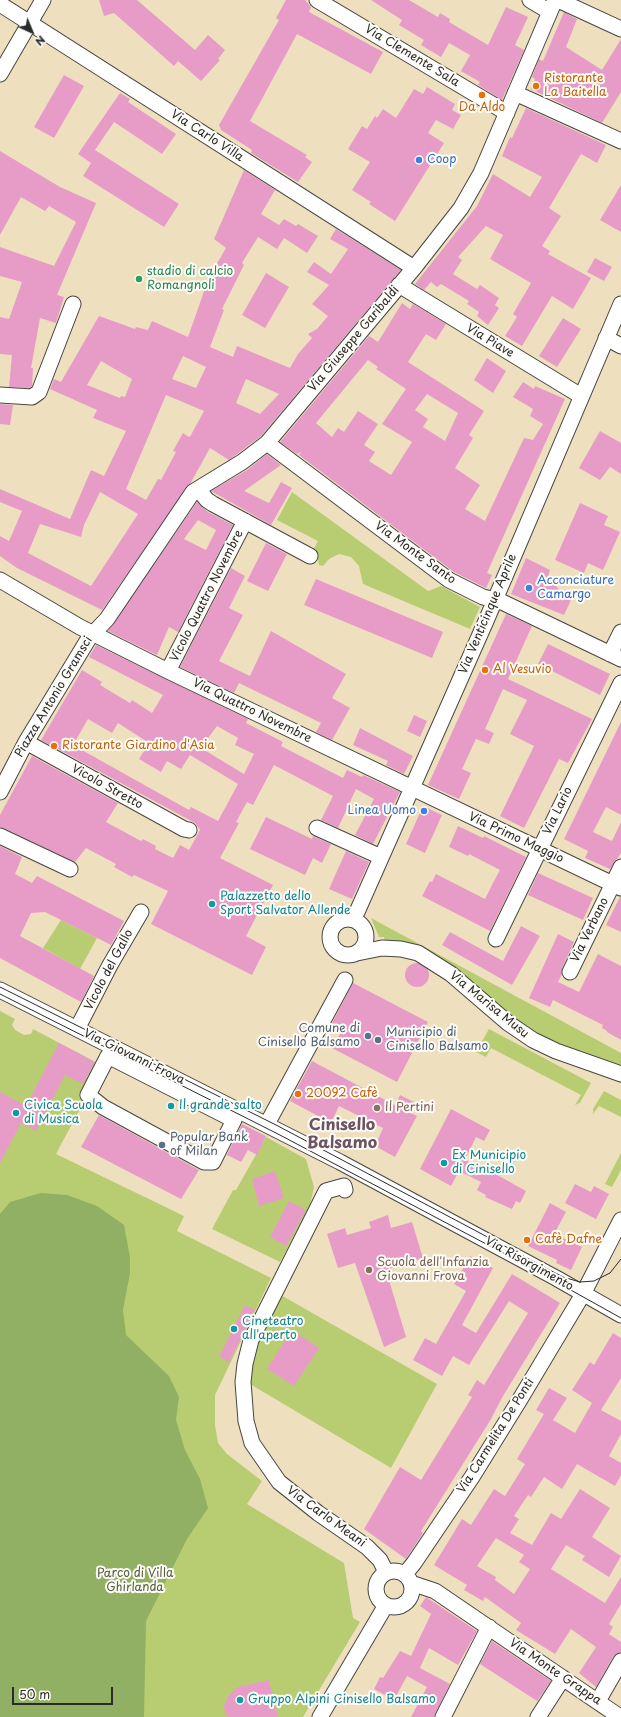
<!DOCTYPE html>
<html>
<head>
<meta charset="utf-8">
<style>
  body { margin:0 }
  #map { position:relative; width:621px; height:1717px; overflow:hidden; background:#eee0bf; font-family:"Playpen Sans",sans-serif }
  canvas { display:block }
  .north { position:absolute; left:12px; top:12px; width:40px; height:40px; -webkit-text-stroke:3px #fdfcf7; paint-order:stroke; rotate:136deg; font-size:11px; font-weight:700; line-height:16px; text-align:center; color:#2b2b2b }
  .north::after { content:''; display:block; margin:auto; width:14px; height:18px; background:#2b2b2b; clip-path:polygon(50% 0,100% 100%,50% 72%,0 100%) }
  .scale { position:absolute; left:12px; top:1687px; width:101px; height:18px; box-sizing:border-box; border:2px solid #2b2b2b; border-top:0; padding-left:5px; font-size:12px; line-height:14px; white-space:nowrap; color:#2b2b2b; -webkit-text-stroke:3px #fdfcf7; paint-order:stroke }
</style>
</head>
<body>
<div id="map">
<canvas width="621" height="1717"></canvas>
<div class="north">N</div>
<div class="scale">50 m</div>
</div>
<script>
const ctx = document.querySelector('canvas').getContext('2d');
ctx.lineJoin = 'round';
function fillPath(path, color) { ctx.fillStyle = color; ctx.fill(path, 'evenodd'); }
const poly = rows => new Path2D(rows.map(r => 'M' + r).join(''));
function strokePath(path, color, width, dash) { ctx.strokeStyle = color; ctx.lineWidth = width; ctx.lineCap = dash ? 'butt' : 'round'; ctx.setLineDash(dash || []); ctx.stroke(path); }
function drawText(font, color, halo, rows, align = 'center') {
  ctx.font = font + ' "Playpen Sans",sans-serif'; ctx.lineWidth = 4; ctx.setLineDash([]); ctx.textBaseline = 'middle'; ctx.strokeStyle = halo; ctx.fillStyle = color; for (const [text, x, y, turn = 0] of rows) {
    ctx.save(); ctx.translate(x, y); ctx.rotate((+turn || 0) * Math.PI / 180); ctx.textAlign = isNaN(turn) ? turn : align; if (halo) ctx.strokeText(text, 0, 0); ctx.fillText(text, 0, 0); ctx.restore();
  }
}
fillPath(poly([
  [292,492,428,591,441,586,480,607,470,629,363,584,359,566,351,557,339,554,329,559,323,566,319,565,318,558,313,550,318,541,277,520],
  [371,918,621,1053,621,1066,544,1038,519,1023,429,952,406,942,385,942,384,937,379,937],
  [61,920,97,938,80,969,43,948],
  [0,1011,15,1019,12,1025,15,1030,24,1035,31,1034,33,1029,103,1066,56,1154,184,1216,177,1231,271,1278,215,1395,215,1425,218,1443,227,1454,262,1481,247,1504,344,1563,353,1618,360,1622,303,1717,0,1717],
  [489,1029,591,1083,580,1103,575,1105,581,1095,491,1048,486,1057,476,1052],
  [604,1091,621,1100,621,1117,599,1106,593,1114,593,1109],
  [266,1137,306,1159,314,1187,310,1205,280,1262,212,1229,233,1190,236,1190],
  [621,1153,621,1170,612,1187,605,1184],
  [279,1294,437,1384,391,1468,250,1384,250,1365,257,1341]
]), '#b8cd71');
fillPath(poly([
  [41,1193,67,1195,97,1206,124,1225,130,1257,130,1273,123,1310,126,1335,169,1376,179,1397,176,1420,185,1450,200,1479,208,1508,187,1539,146,1621,144,1717,0,1717,0,1214,10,1202]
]), '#92b063');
fillPath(poly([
  [99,0,137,0,195,50,208,35,225,50,218,59,220,60,201,81,178,61,174,66,114,13,104,16],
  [286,0,305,0,311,7,309,12,383,52,371,74,297,34,250,121,307,155,305,157,312,162,298,182,251,153,252,150,221,130,219,125,279,20,276,18],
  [371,0,409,0,438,17,440,13,450,19,449,22,488,45,506,7,528,17,515,45,524,50,502,100,478,85,480,82,461,71,470,55,449,43,441,57,421,45,424,40,399,25,402,20],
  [564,12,577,19,566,47,602,70,621,39,621,92,602,123,531,89,535,79,532,77,539,59,543,61],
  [64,75,84,86,54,138,34,127],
  [427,87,455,104,452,110,461,115,453,129,436,120,428,133,444,143,395,221,369,204,371,202,352,190,370,162,348,149,362,126,367,129,375,116,377,118,383,109,396,118,414,89,423,94],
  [120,93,130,99,128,102,176,134,162,154,114,122,95,150,179,204,164,227,83,176,91,163,78,154],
  [526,108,606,145,597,163,581,154,549,208,561,216,542,246,550,251,548,254,591,278,573,309,552,296,522,346,505,336,517,317,513,314,531,283,490,259,503,235,486,226,458,257,462,260,453,274,477,289,480,285,499,298,495,305,499,308,488,325,477,316,479,312,467,304,469,301,441,284,437,287,431,282,424,290,415,284,477,206,493,174,530,197,542,177,502,156,510,137,512,138],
  [0,151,60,187,96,203,57,295,64,297,56,323,40,318,31,368,33,368,32,386,29,388,9,387,12,355,0,354,0,317,9,319,22,282,0,276,0,247,54,266,76,222,49,206,45,211,21,197,0,235],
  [244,170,275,190,261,214,279,225,284,219,296,226,298,224,318,236,307,253,284,238,277,249,258,237,242,263,244,265,222,309,224,310,210,347,233,357,237,346,290,368,298,354,312,338,308,334,317,329,328,316,312,304,329,285,307,272,314,262,331,274,348,249,330,239,336,229,401,270,261,436,229,460,210,448,190,484,102,610,17,568,0,556,0,536,9,541,22,511,0,502,0,489,70,519,91,470,104,476,126,431,93,418,97,410,50,389,54,379,61,382,99,316,135,329,136,327,148,330,152,321,188,337,209,277,226,248,214,239],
  [183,356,206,367,196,388,172,379],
  [101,361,132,379,125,397,121,396,120,398,87,385],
  [246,379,279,394,260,414,236,403],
  [166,395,204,411,191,435,189,437,183,433,173,451,176,452,161,480,158,479,146,500,126,489],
  [100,492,138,514,91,586,28,553,40,524,81,537,84,525],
  [621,185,621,232,600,220],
  [595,258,612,267,604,281,587,272],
  [266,273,289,287,265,328,242,315],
  [402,303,410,309,413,304,446,324,436,340,426,334,408,362,484,411,469,435,473,438,455,468,480,485,465,509,485,521,524,438,533,440,543,424,530,416,533,409,513,397,523,382,534,389,535,386,565,399,487,573,492,575,486,588,454,572,299,455,301,452,297,454,280,442,369,336,378,342],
  [368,360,378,367,376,369,406,389,382,424,412,442,391,475,369,461,375,452,364,445,378,424,358,411,344,432,338,428,332,437,316,423],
  [427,394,458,413,445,441,423,427,428,419,415,410],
  [563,318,581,329,557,367,539,356],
  [487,358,506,371,493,393,474,380],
  [0,404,13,405,10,425,0,424],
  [600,431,621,443,621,474,610,467,600,480,579,468],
  [267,454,281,465,244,491,269,503,281,482,292,488,271,525,211,491,247,470],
  [197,502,208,512,233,525,178,632,169,627,157,655,108,631],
  [198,520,216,530,206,550,184,539],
  [580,503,608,516,604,525,620,532,603,570,588,563,584,573,555,560],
  [266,543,287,554,268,591,247,581],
  [526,558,550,570,548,576,562,593,572,598,564,615,511,594],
  [231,568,245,576,229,608,243,615,219,661,250,676,271,631,346,674,332,698,350,708,332,740,316,732,321,723,239,683,234,693,180,667],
  [316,579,443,632,432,658,304,605],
  [506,614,532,626,508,679,592,719,568,763,559,759,524,828,500,816,534,746,510,734,527,700,503,689,485,729,494,733,489,744,476,739,462,769,471,773,459,799,428,785],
  [548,644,610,674,600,695,538,664],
  [96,645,248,719,246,723,283,742,281,746,343,778,347,770,362,777,363,775,400,792,373,844,355,835,374,799,356,789,338,828,321,820,333,796,274,765,253,805,247,802,236,822,239,823,220,858,273,885,246,936,266,947,252,975,151,924,168,891,134,875,132,877,114,867,116,864,86,848,75,862,0,827,0,815,32,756,118,803,106,822,141,841,143,839,156,846,155,849,173,858,180,845,189,850,200,830,195,823,41,740,82,670,102,682,100,685,130,703,132,700,152,713,163,695,89,657],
  [88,719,112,733,118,723,149,743,139,759,161,772,167,761,181,769,190,755,238,784,218,821,191,807,189,810,73,745],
  [217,726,238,738,235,745,254,754,244,774,201,748],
  [414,715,427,721,420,737,407,731],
  [621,722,621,815,606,807,593,832,612,841,621,822,621,853,610,869,585,858,588,851,564,839],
  [360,728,413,756,404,774,386,765,388,761,353,745],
  [423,806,442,815,425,853,406,844],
  [266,817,312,839,313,836,331,844,322,863,313,858,305,875,250,849],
  [458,826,483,838,484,836,526,857,490,931,422,896,430,881,432,882,436,874,485,899,493,883,500,870,469,854,468,856,449,847],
  [0,846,22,857,15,874,32,883,37,876,124,921,111,945,45,912,31,913,20,936,94,976,81,1002,0,958],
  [346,851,369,862,352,899,329,889],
  [538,873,593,898,583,920,528,895],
  [620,897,621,897,621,932,606,925],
  [521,926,540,936,512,985,442,945,450,932,503,961],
  [558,934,574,942,562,968,562,974,558,982,579,992,598,954,621,966,621,1040,607,1032,607,1031,602,1028,603,1025,553,1000,550,1007,529,998],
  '405 975a12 12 0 1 1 24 0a12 12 0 1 1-24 0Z',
  [353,983,428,1022,397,1082,332,1048,342,1031,331,1025],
  [59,1043,95,1062,83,1084,65,1075,36,1131,21,1123,0,1163,0,1092,26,1106],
  [312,1061,395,1105,400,1095,414,1102,409,1112,417,1116,395,1157,375,1146,383,1128,339,1106,331,1123,290,1101],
  [451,1109,490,1130,484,1141,476,1137,465,1160,489,1172,490,1171,526,1191,520,1203,516,1201,512,1209,485,1197,486,1195,477,1190,481,1182,459,1171,451,1186,420,1169],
  [99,1115,199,1170,181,1199,81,1147],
  [242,1124,266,1136,257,1155,248,1150,241,1162,227,1155],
  [275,1171,284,1198,259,1206,252,1179],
  [575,1184,591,1192,594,1186,609,1194,596,1219,565,1203],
  [289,1201,306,1210,286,1246,270,1237],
  [550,1203,566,1212,554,1234,582,1247,571,1270,556,1263,557,1260,528,1246],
  [388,1215,391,1228,412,1222,423,1258,386,1270,406,1337,384,1347,355,1263,338,1268,327,1234,345,1228,347,1235,371,1228,369,1222],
  [470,1256,493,1268,462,1325,476,1333,512,1274,560,1303,503,1396,491,1419,421,1531,423,1533,406,1559,364,1529,400,1467,421,1480,472,1397,468,1395,477,1380,484,1385,528,1313,509,1301,469,1365,453,1356,442,1376,413,1360,425,1338,436,1344,466,1291,454,1284],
  [245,1305,255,1310,229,1362,219,1357],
  [292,1330,319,1348,294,1386,267,1369],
  [613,1333,621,1338,621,1378,601,1410,621,1421,621,1434,609,1456,621,1463,621,1475,615,1486,577,1464,562,1489,544,1477,531,1497,528,1495,514,1516,519,1519,510,1533,532,1545,551,1513,561,1519,580,1489,610,1508,592,1537,621,1556,609,1577,582,1560,585,1556,566,1545,551,1569,605,1603,621,1577,621,1604,609,1624,613,1627,609,1634,621,1642,621,1652,613,1657,596,1687,579,1673,596,1647,571,1629,555,1654,516,1630,521,1623,485,1597,483,1601,464,1590,467,1585,434,1565,462,1519,471,1525,494,1489,505,1496,525,1464,517,1459,544,1414,536,1410,549,1388,567,1398,553,1420,575,1433,592,1403,572,1390,590,1362,594,1365],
  [496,1538,524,1555,519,1562,530,1569,514,1594,495,1580,496,1577,477,1566],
  [426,1597,477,1631,458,1665,429,1648,420,1668,450,1684,434,1717,411,1717,427,1687,407,1676,394,1700,374,1689,380,1677,383,1678,400,1651,411,1656,431,1614,420,1606],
  [492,1641,551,1681,537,1701,480,1664],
  [269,1680,278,1717,230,1717,225,1714,224,1705,229,1695,238,1687]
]), '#e79cc8');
const street = poly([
  [317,0,507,113],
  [530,0,550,12],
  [558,0,621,29],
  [0,4,414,268],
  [0,74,43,0],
  [515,93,621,141],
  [399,285,581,396],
  [606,338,621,346],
  [0,395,32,397,39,392,73,304],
  [267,443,449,580,483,597,500,601,621,659],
  [198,489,207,500,213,504,310,556],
  [0,580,80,627,168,671,621,888],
  [610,654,621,632],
  [168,671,245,521],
  [26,742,184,829,189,830],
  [0,792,26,742,89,638,107,619,193,492,242,462,267,443,414,268,461,208,481,173,555,0],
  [317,828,381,857],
  [0,836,70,869],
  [347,919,357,912,361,903,486,621,621,304],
  '330 937a18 18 0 1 1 36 0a18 18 0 1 1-36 0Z',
  [496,939,621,683],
  [357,953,382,948,401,949,418,953,451,974,508,1023,533,1040,556,1051,621,1074],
  [570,972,621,867],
  [0,990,340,1162,556,1278,621,1315],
  [77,1029,110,965,141,912],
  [108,1056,234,1120,213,1162,204,1162,103,1107,88,1095,108,1056],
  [267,1124,345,980],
  [345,1190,344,1186,326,1191,251,1340,245,1364,243,1382,246,1421,252,1443,279,1482,318,1513,367,1547,380,1560,386,1572],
  '376 1589a18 18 0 1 1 36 0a18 18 0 1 1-36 0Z',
  [405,1574,414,1563,472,1477,519,1401,583,1294,621,1220],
  [411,1583,435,1591,620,1717],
  [598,1701,621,1661],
  [320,1717,386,1605],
  [443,1717,489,1627],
  [538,1717,563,1678]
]);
strokePath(street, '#484641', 17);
strokePath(street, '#fff', 15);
strokePath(poly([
  [0,987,278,1126,563,1277,580,1282,594,1281,610,1273,621,1259],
  [0,994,278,1134,524,1264,621,1318]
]), '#2b2b2b', 1);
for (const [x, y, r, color] of [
  [536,86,4,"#e8710a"],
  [482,95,4,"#e8710a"],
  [419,160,4,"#3f7fe0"],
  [139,279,4,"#2e9e5b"],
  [529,588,4,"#3f7fe0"],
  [485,670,4,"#e8710a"],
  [54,746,4,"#e8710a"],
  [424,811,4,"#3f7fe0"],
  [212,904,4,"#0f9aa8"],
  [368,1036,4,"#5c6f8a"],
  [378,1040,4,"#5c6f8a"],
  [298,1094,4,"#e8710a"],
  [171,1106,4,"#0f9aa8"],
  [377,1108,4,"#8d6e63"],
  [16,1113,4,"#0f9aa8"],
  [162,1145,4,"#5c6f8a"],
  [444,1163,4,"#0f9aa8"],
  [527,1240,4,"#e8710a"],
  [369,1270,4,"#8d6e63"],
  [234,1329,4,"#0f9aa8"],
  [240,1700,4,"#0f9aa8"]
]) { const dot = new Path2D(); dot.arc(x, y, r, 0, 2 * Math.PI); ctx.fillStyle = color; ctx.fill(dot); strokePath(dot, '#fdfcf7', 1.5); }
drawText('12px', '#2b2b2b', '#fdfcf7', [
  ["Via Clemente Sala",412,56,31],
  ["Via Carlo Villa",207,136,33],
  ["Via Giuseppe Garibaldi",354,339,-50],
  ["Via Piave",490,341,31],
  ["Via Monte Santo",415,553,36],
  ["Vicolo Quattro Novembre",207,596,-63],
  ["Via Venticinque Aprile",488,614,-67],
  ["Piazza Antonio Gramsci",54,697,-59],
  ["Via Quattro Novembre",252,711,26],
  ["Vicolo Stretto",107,787,29],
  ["Via Lario",558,811,-64],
  ["Via Primo Maggio",516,838,25],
  ["Via Verbano",590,930,-64],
  ["Vicolo del Gallo",109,970,-62],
  ["Via Marisa Musu",489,1005,39],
  ["Via Giovanni Frova",134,1057,26],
  ["Via Risorgimento",529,1264,29],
  ["Via Carmelita De Ponti",496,1436,-58],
  ["Via Carlo Meani",326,1517,36],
  ["Via Monte Grappa",555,1672,34]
]);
drawText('12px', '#c56008', '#fdfcf7', [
  ["Ristorante",544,79],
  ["La Baitella",544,93],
  ["Da Aldo",482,108,"center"],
  ["Al Vesuvio",493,670],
  ["Ristorante Giardino d'Asia",62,746],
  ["20092 Cafè",306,1094],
  ["Cafè Dafne",535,1240]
], 'left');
drawText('12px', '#366cbe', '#fdfcf7', [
  ["Coop",427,160],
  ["Acconciature",537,581],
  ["Camargo",537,595],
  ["Linea Uomo",416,811,"right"]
], 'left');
drawText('12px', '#27864d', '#fdfcf7', [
  ["stadio di calcio",147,272],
  ["Romangnoli",147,286]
], 'left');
drawText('12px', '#0d838f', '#fdfcf7', [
  ["Palazzetto dello",220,897],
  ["Sport Salvator Allende",220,911],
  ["Civica Scuola",24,1106],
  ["di Musica",24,1120],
  ["Il grande salto",179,1106],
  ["Ex Municipio",452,1156],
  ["di Cinisello",452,1170],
  ["Cineteatro",242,1322],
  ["all'aperto",242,1336],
  ["Gruppo Alpini Cinisello Balsamo",248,1700]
], 'left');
drawText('12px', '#4e5e75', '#fdfcf7', [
  ["Comune di",360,1029,"right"],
  ["Cinisello Balsamo",360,1043,"right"],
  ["Municipio di",386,1033],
  ["Cinisello Balsamo",386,1047],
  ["Popular Bank",170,1138],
  ["of Milan",170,1152]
], 'left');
drawText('12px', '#785e54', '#fdfcf7', [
  ["Il Pertini",385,1108],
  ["Scuola dell'Infanzia",377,1263],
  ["Giovanni Frova",377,1277]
], 'left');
drawText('12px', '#555c40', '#fdfcf7', [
  ["Parco di Villa",135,1574],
  ["Ghirlanda",135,1588]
]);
drawText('bold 16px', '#6d5362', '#fdfcf7', [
  ["Cinisello",342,1126],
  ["Balsamo",342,1144]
]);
</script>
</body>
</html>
